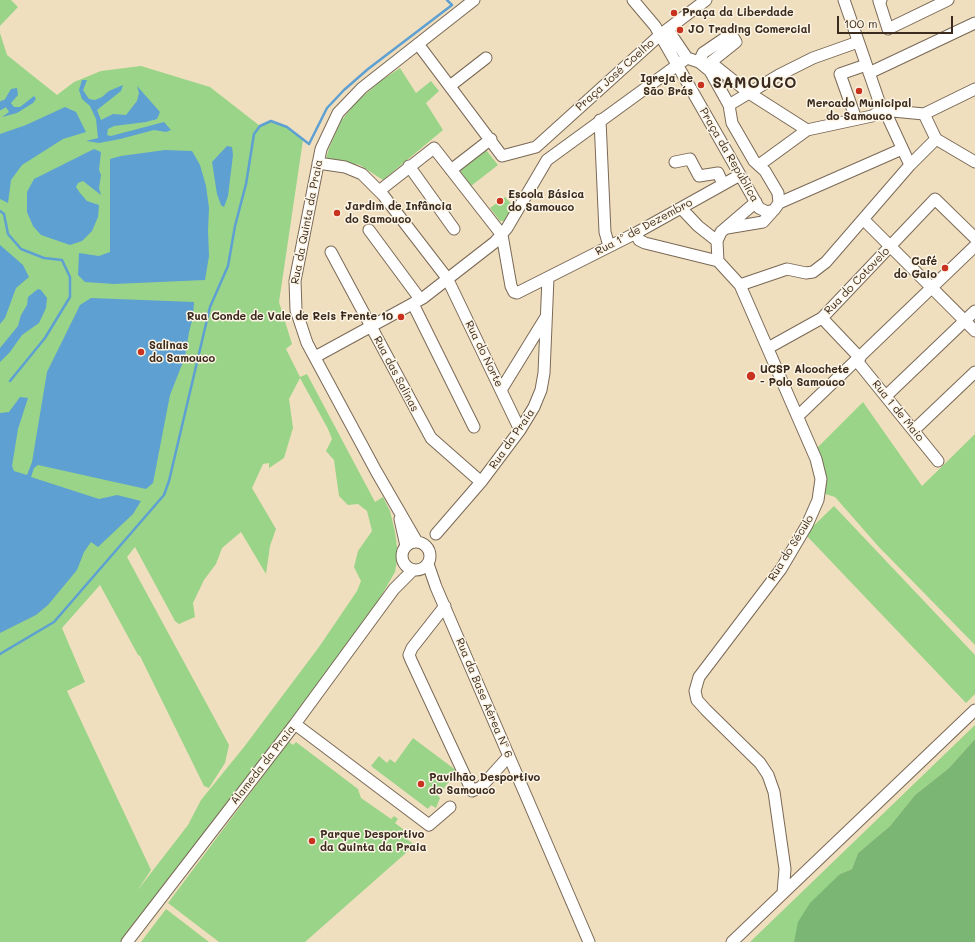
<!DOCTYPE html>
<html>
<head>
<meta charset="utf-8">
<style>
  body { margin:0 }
  #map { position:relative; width:975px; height:942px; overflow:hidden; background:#f0dfbf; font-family:Mali,sans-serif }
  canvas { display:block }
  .scale { position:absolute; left:837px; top:16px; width:116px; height:18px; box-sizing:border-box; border:2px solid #3b2a1e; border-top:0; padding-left:5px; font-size:12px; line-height:14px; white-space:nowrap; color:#3b2a1e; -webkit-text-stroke:3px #fcf5e5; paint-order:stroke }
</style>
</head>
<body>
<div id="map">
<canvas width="975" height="942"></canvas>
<div class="scale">100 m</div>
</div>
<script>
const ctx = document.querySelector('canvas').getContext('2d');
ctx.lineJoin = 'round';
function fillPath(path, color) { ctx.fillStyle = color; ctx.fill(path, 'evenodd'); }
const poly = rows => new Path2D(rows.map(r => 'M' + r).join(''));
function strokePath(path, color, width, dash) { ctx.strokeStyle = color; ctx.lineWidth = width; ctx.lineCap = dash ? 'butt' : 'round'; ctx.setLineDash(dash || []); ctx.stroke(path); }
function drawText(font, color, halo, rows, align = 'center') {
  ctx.font = font + ' Mali,sans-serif'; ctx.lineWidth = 3; ctx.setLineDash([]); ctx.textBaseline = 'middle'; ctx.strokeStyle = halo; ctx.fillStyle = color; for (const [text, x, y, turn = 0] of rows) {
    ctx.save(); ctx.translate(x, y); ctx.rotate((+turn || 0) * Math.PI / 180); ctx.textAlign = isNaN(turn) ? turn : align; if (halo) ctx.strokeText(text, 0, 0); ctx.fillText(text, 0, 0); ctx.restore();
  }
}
fillPath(poly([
  [0,0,11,0,18,7,0,26],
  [0,33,7,55,57,95,74,82,101,71,141,66,210,87,260,126,271,121,287,127,303,140,279,302,292,344,286,349,300,377,307,374,375,502,383,497,390,511,395,532,398,555,395,572,369,617,301,715,123,942,0,942],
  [300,378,328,429,332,439,326,451,334,460,339,496,348,505,358,504,367,511,372,531,358,551,354,567,361,581,357,591,319,647,244,747,201,800,188,825,137,891,151,870,67,691,85,682,62,628,100,585,138,655,140,656,204,786,209,788,225,763,229,745,127,557,135,547,175,621,179,624,195,617,193,603,204,580,216,564,222,548,241,532,266,574,270,546,276,529,252,488,263,464,269,463,269,468,284,458,293,428,289,399],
  [400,68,416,93,431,81,439,91,426,103,443,130,383,180,360,165,326,159,329,148,341,121,356,102,382,80],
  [486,150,498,165,471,186,460,171],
  [505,197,513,206,505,221,500,221,490,208],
  [863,402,922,486,975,434,975,645,878,546,835,497,819,492,813,452],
  [834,506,975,655,975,694,966,703,805,534],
  [975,725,975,739,949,768,915,795,890,826,858,853,852,869,840,874,794,942,750,942],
  [413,738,457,771,438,796,440,798,436,808,431,805,428,809,371,766,379,756,387,763,390,759,395,763],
  [287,740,293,745,296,742,358,789,361,798,384,814,391,819,394,816,398,819,395,823,403,829,404,837,415,845,305,942,219,942,168,903,287,744],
  [166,909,209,942,141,942]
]), '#9ad488');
fillPath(poly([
  [975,739,975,942,794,942,798,922,810,903,840,874,852,869,858,853,890,826,915,795,949,768]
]), '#7bb674');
fillPath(poly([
  [82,80,87,80,83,90,89,99,95,100,102,97,109,91,123,85,121,91,97,110,101,120,113,114,126,115,137,101,139,93,137,86,160,112,157,119,146,122,114,126,108,129,107,135,111,136,164,122,171,130,166,132,154,130,120,139,99,143,86,141,98,138,96,119,90,106,82,99,79,90],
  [17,88,18,95,11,103,14,107,20,107,34,96,36,99,33,103,17,113,2,117,9,112,4,104,5,99,11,89],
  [65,107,76,112,86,132,63,139,22,165,11,180,8,203,0,199,0,134,26,125],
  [227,146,232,147,233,155,228,196,224,207,221,205,217,194,212,162],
  [94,149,101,152,99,170,101,175,99,188,101,195,83,181,78,183,76,187,80,193,87,201,99,205,98,217,92,231,82,241,70,245,41,235,33,226,27,212,27,192,34,179],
  [165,150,192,151,200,165,206,186,209,208,208,230,209,256,205,280,114,284,85,282,78,275,79,253,99,256,110,252,110,159,121,156],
  [0,245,23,265,29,277,16,288,5,318,0,324],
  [38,289,41,290,47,298,46,308,39,323,22,335,10,352,0,362,0,348,18,326,21,315,27,305,28,297],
  [91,298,194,302,193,317,189,332,185,357,170,395,153,483,146,489,38,465,34,468,31,477,99,499,117,495,141,501,133,514,98,547,91,542,84,552,77,570,48,605,36,615,0,633,0,413,9,412,20,397,28,398,18,429,12,466,14,471,27,475,32,462,47,372,80,305]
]), '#5da0d1');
strokePath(poly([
  [0,211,4,214,8,234,21,249,44,258,62,260,70,277,70,297,45,338,10,381],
  [0,654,54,622,164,495,169,481,210,307,228,266,235,226,246,184,254,134,260,126,271,121,287,127,309,144,327,108,344,90,368,69,452,5,447,0]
]), '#5da0d1', 2.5);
strokePath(poly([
  [0,106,4,104]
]), '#5da0d1', 8);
const minor = poly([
  [633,0,655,26,759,208,767,212,774,210,779,203,778,193,765,171,754,161,732,123,729,105,710,71,699,62,687,58,668,30],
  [844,0,882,110],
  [881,0,879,1,888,29,948,0],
  [418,44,502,156,536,147,660,35,706,0],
  [699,62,703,53,731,34,736,42,706,66],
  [706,66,714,65,749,93,729,105],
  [869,73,975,23],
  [450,86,486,58],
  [885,111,910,165,936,139],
  [924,114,975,89],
  [856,119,840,74,866,65],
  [600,120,605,232,609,246],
  [807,130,749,93,779,75,813,58,858,42],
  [936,139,975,162],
  [675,162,690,159,699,176,718,173,723,184],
  [318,163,345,167,362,174,383,195,447,278,520,430],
  [759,165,807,130,872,116,882,110,924,114,936,139],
  [409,166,454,229],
  [451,170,491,139],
  [379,191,434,148,502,235,511,286,514,292,517,293,636,233,740,175],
  [756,202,721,232,717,241,718,261,740,285,816,459,821,479,818,500,807,525,781,569,699,677,695,691,697,700,706,710,760,763,768,775,774,792,785,869,783,893],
  [779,203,902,149],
  [681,208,698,226,717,241],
  [864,220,975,331],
  [727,228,763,222,772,212],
  [369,230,420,299],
  [636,233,639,240,645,243,718,261],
  [331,252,431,438,481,482],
  [740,285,787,269,806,273,813,272,826,262,910,165],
  [413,304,474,427],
  [822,318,860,358],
  [768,348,822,318,935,199,975,238],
  [315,357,423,298,495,242,507,228,547,160,687,58],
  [857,361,938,461],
  [501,390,546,317],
  [886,396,975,311],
  [798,416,975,246],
  [914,430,975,372],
  [400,519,406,546],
  [436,534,481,482,520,430,534,407,541,390,544,373,548,278],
  '402 556a14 14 0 1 1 28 0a14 14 0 1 1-28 0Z',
  [417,542,376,471,307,343,296,310,295,281,321,149,338,113,362,88,474,0],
  [428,564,436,587,589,942],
  [445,606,412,648,409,655,411,660,472,791,481,787,509,756],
  [295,724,429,825,450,807],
  [127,942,295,724,394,589,413,570],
  [732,942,975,710]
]);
strokePath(minor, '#7a6956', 13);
strokePath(minor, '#fff', 11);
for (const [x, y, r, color] of [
  [674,13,4,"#c8321e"],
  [680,30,4,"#c8321e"],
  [701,85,4,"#c8321e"],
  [859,91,4,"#c8321e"],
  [500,201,4,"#c8321e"],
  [337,213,4,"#c8321e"],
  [945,268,4,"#c8321e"],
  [401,317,4,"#c8321e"],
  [141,352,4,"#c8321e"],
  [751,376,5,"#c8321e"],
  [421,784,4,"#c8321e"],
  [312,841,4,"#c8321e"]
]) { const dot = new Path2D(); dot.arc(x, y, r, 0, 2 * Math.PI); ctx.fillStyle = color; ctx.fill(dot); strokePath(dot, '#fcf5e5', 1.5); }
drawText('bold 11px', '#3b2a1e', '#fcf5e5', [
  ["Praça da Liberdade",682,13],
  ["JO Trading Comercial",688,30],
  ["Igreja de",693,79,"right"],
  ["São Brás",693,92,"right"],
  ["Mercado Municipal",859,104,"center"],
  ["do Samouco",859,117,"center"],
  ["Escola Básica",508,195],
  ["do Samouco",508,208],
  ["Jardim de Infância",345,207],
  ["do Samouco",345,220],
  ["Café",937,262,"right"],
  ["do Gaio",937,275,"right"],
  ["Rua Conde de Vale de Reis Frente 10",393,317,"right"],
  ["Salinas",149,346],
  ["do Samouco",149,359],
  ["UCSP Alcochete",760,370],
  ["- Polo Samouco",760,383],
  ["Pavilhão Desportivo",429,778],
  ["do Samouco",429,791],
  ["Parque Desportivo",320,835],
  ["da Quinta da Praia",320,848]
], 'left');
drawText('11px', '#3b2a1e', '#fcf5e5', [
  ["Praça José Coelho",615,75,-42],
  ["Praça da República",729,155,60],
  ["Rua da Quinta da Praia",307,222,-79],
  ["Rua 1º de Dezembro",644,227,-28],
  ["Rua do Cotovelo",857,281,-46],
  ["Rua do Norte",484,354,64],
  ["Rua das Salinas",396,374,62],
  ["Rua 1 de Maio",898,411,51],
  ["Rua da Praia",512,439,-55],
  ["Rua do Século",791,548,-58],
  ["Rua da Base Aérea Nº 6",484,698,67],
  ["Alameda da Praia",263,765,-52]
]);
ctx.letterSpacing = '1px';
drawText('bold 15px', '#3b2a1e', '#fcf5e5', [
  ["SAMOUCO",755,83]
]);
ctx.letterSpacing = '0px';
</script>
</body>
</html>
